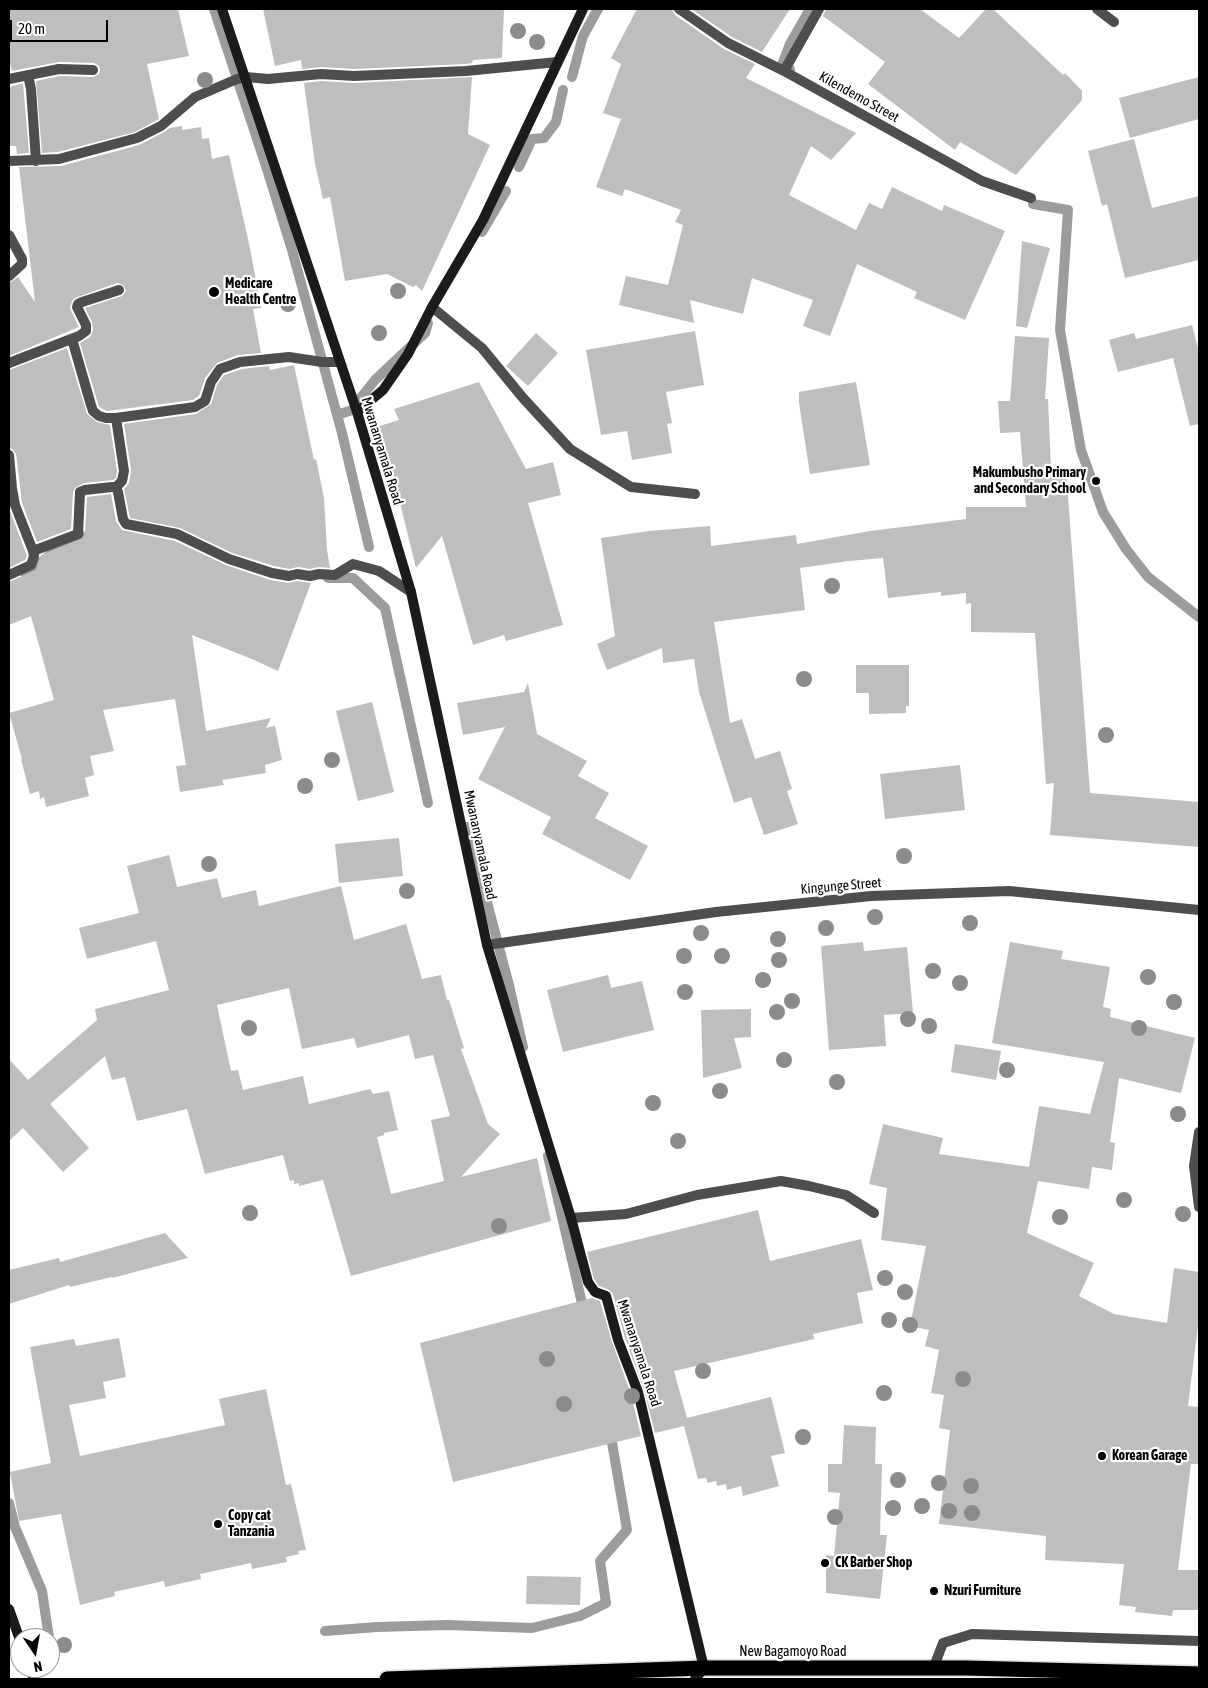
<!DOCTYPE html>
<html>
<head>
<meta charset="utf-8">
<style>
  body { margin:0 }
  #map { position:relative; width:1208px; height:1688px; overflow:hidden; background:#fff; font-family:"Asap Condensed",sans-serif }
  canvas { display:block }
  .frame { position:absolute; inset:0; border:10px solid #000; pointer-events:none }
  .north { position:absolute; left:10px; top:1628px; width:50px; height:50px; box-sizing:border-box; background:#fff; border:1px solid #999; border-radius:50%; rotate:168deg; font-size:14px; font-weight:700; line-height:20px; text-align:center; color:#000 }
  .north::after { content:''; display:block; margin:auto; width:18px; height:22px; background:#000; clip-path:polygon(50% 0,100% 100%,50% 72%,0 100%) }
  .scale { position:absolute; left:10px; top:20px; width:98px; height:22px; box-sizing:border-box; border:2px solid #000; border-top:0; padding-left:6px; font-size:15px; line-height:18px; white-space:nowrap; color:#000; -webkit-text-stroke:4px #fff; paint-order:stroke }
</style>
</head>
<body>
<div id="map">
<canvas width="1208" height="1688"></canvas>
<div class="frame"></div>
<div class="north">N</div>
<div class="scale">20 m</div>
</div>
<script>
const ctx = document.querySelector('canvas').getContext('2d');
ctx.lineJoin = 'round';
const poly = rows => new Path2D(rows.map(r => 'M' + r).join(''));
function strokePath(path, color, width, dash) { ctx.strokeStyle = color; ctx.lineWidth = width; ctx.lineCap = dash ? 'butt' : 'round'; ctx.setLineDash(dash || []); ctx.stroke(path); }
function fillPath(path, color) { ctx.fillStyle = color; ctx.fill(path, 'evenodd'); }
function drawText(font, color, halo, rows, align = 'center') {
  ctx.font = font + ' "Asap Condensed",sans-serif'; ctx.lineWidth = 4.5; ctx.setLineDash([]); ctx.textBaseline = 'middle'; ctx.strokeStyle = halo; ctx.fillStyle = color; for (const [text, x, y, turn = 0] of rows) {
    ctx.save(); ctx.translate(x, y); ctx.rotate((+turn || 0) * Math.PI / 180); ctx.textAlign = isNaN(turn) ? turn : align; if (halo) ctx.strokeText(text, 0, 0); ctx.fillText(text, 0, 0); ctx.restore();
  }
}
strokePath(poly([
  [214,9,266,166,292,250,342,433,369,547],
  [790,69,782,65,790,44,810,9],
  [572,77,583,36,598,9],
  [519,167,532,139,544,138,556,122,563,90],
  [1033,204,1068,210,1060,330,1081,450,1103,512,1126,549,1148,577,1199,617],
  [482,232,506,191],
  [337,415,355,409,359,400,375,380,425,333,428,323],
  [24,572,34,568,51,554,74,540,80,534],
  [328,578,353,578,385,608,428,803],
  [467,827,509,985,523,1047],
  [548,1156,584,1312],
  [9,1503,15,1527,42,1591,49,1638],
  [325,1631,377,1627,447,1625,532,1628,580,1616,606,1603,600,1561,627,1530,610,1431],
  [50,1642,52,1655]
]), '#9c9c9c', 10);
fillPath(poly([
  [9,9,178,9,189,56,147,64,159,119,157,120,135,132,58,152,42,153,36,81,60,76,93,77,99,74,100,70,99,66,94,63,59,62,12,71,9,60],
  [263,9,504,9,502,58,473,60,472,63,466,64,354,69,321,67,302,69,301,60,275,66],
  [637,9,672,9,675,15,724,49,755,64,746,78,856,133,831,160,811,146,789,195,856,230,869,203,882,209,892,187,942,211,944,205,1005,231,965,320,914,298,917,292,857,264,830,336,803,326,813,300,752,278,743,314,690,300,694,323,619,305,626,276,668,285,683,225,675,222,681,210,625,189,622,196,596,187,621,119,603,113,621,64,611,58],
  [691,9,790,9,762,52,732,37],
  [826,9,920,9,959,38,986,9,993,9,1063,75,1065,73,1082,91,1082,100,1016,175,960,142,955,150,868,84,885,62,823,16],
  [472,77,468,134,490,145,422,291,416,285,413,287,387,274,345,281,330,197,323,199,315,164,304,83,321,81,354,83],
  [1199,77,1199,119,1130,138,1119,98],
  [23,83,29,153,17,154,16,146,9,146,9,87],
  [182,126,182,130,201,127,202,139,209,138,212,159,229,155,250,248,261,308,253,309,261,353,238,355,217,363,205,378,199,396,193,400,107,411,99,407,80,343,90,337,93,331,92,322,85,308,122,296,126,291,123,285,117,283,75,298,72,301,70,308,79,327,9,356,9,283,18,277,35,302,19,167,61,166,139,145,164,132,170,128],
  [1134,139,1152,208,1199,196,1199,260,1125,278,1107,204,1102,206,1088,151],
  [1022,241,1050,248,1027,328,1016,326],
  [1192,325,1199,352,1199,424,1190,426,1173,358,1118,372,1109,340,1134,333,1136,339],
  [695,331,704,385,666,392,672,423,667,424,672,453,632,460,627,431,601,435,586,350],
  [536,333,558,353,528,386,506,366],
  [1015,336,1049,338,1045,399,1048,399,1051,470,1066,469,1090,793,1199,802,1199,847,1050,835,1054,783,1046,784,1035,633,971,632,971,603,966,604,966,593,941,596,941,592,888,598,883,558,849,561,800,568,805,610,714,622,730,723,742,719,755,759,780,751,792,789,787,791,798,824,764,835,751,797,734,803,699,692,694,659,663,663,662,648,607,670,597,644,615,636,601,538,649,531,710,526,711,546,796,535,797,544,870,531,966,519,966,507,1026,507,1020,432,1000,433,998,401,1010,401],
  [67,348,87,414,97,422,110,425,117,471,116,478,113,480,84,483,75,488,73,492,71,529,37,542,22,503,16,454,12,449,9,448,9,370],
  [294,365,314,460,316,459,324,498,327,550,330,568,319,567,310,569,298,567,289,569,274,566,232,553,180,528,130,518,124,489,129,483,131,470,124,424,196,414,211,404,217,385,224,375,242,369,269,366,270,370],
  [479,382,526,469,553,462,561,495,528,503,563,625,506,641,504,635,473,645,442,536,416,568,391,466,384,469,373,428,399,420,394,409],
  [856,382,870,465,810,474,799,403,799,392],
  [111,494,116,521,122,530,175,541,226,565,270,580,288,583,297,581,311,583,278,671,254,660,192,635,206,731,271,718,266,728,275,726,282,760,265,765,266,773,222,780,224,785,180,792,176,766,186,765,175,699,103,710,114,751,90,756,94,775,85,778,89,796,46,807,44,797,40,799,39,791,30,794,21,759,22,759,9,713,54,700,31,616,9,625,9,582,36,570,41,555,83,538,85,534,87,497],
  [9,508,27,556,25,560,9,568],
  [856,665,909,665,909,706,906,706,906,713,869,714,869,693,856,693],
  [528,683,537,734,587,761,578,776,609,793,595,818,648,846,630,880,542,834,551,817,478,779,505,727,463,735,457,703,524,692],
  [372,702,394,792,358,801,336,711],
  [960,765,965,810,885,819,880,774],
  [399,838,403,876,339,883,335,844],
  [169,855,177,887,217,878,222,898,256,890,259,906,341,886,354,940,406,924,422,979,441,975,447,1000,449,1000,464,1048,461,1049,488,1124,500,1134,461,1177,537,1158,551,1221,351,1276,323,1180,299,1186,299,1183,294,1184,294,1180,290,1181,283,1155,205,1174,187,1109,137,1121,125,1077,112,1080,105,1056,50,1104,89,1148,63,1172,23,1128,9,1141,9,1059,28,1080,97,1020,95,1009,169,990,156,941,87,959,79,928,139,913,127,866],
  [289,988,302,1049,354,1038,357,1048,409,1035,415,1059,433,1055,450,1116,431,1120,444,1181,391,1194,377,1137,384,1135,384,1133,398,1130,389,1091,373,1094,370,1089,309,1104,303,1076,243,1090,238,1070,231,1071,217,1005],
  [863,942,864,951,907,947,913,1013,884,1015,886,1046,829,1050,821,946],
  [1010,942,1063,951,1061,959,1110,967,1103,1007,1111,1009,1110,1017,1195,1038,1181,1093,1119,1078,1110,1142,1115,1143,1112,1170,1092,1167,1089,1189,1038,1181,1027,1233,1094,1263,1079,1296,1114,1314,1167,1323,1174,1268,1199,1272,1199,1326,1198,1326,1188,1406,1199,1407,1199,1464,1191,1464,1178,1570,1199,1570,1199,1610,1173,1610,1172,1616,1135,1612,1136,1607,1119,1605,1124,1564,1045,1560,1046,1536,939,1524,950,1430,939,1428,944,1395,931,1393,939,1350,925,1346,929,1330,910,1326,926,1246,881,1240,887,1188,869,1184,883,1124,943,1138,939,1154,1029,1167,1039,1106,1090,1114,1104,1062,992,1043],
  [608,975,611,988,642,981,654,1030,563,1052,547,990],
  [751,1009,751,1037,734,1038,742,1068,703,1078,701,1010],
  [955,1044,1001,1051,996,1080,951,1072],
  [758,1210,770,1261,861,1239,873,1290,857,1293,863,1323,813,1334,814,1339,674,1371,687,1418,771,1397,785,1453,771,1456,779,1486,743,1496,741,1486,727,1490,726,1484,717,1486,716,1481,708,1483,706,1478,698,1479,684,1426,655,1433,644,1390,625,1338,613,1294,609,1290,599,1286,594,1279,587,1252],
  [165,1233,188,1258,112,1278,112,1277,70,1287,69,1285,9,1304,9,1270,59,1258,60,1262],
  [592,1298,600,1301,612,1342,631,1394,641,1436,453,1482,420,1343],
  [119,1338,126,1377,103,1382,106,1398,69,1405,80,1456,225,1425,219,1399,266,1389,286,1485,291,1484,306,1550,298,1551,299,1554,286,1557,287,1562,252,1569,251,1563,200,1574,201,1579,165,1587,164,1581,114,1592,115,1596,80,1605,61,1514,19,1521,10,1472,51,1463,30,1347,74,1339,76,1346],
  [844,1425,876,1427,875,1464,882,1464,880,1535,887,1535,880,1599,826,1593,826,1555,834,1556,840,1493,828,1492,828,1464,842,1464],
  [527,1576,581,1577,580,1605,526,1604]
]), '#bebebe');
const highway = poly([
  [387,1679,704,1668,966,1668,1199,1674]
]);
strokePath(highway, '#dbdbdb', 18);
strokePath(poly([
  [571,1218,626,1214,697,1195,781,1181,809,1186,846,1195,874,1213],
  [933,1669,943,1643,972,1634,1199,1641]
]), '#4e4e4e', 10);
strokePath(poly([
  [679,9,728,43,784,71,982,181,1031,198],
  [1097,9,1114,22],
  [784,71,819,9],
  [28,75,31,89,36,161],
  [9,79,59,69,93,70],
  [9,161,59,159,137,138,161,126,195,97,237,79,246,77,268,79,321,74,354,76,466,71,557,62],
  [9,235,22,259,22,264,9,276],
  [432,307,482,348,523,398,570,449,631,487,695,494],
  [72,339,91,405,93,411,99,416,106,418,116,418,195,407,205,401,211,382,220,369,240,362,289,357,322,362,340,362],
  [9,363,79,336,86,331,86,325,77,307,78,304,82,302,119,290],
  [9,455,12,488,15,505,33,551],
  [116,487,122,481,124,471,116,418],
  [9,575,31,565,34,556,33,551,78,534,80,492,85,490,112,487,116,487,118,492,123,519,126,524,177,534,229,559,272,573,289,576,297,574,310,576,319,574,335,575,353,564,379,571,411,592],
  [487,945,716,912,871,896,1009,891,1199,910],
  [1199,1132,1194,1166,1199,1207]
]), '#4e4e4e', 10);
strokePath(poly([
  [222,9,357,412,411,592,487,945,571,1218,588,1282,595,1292,606,1296,618,1340,638,1392,704,1668,695,1679],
  [357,412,383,390,408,354,432,307,483,220,583,9],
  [9,1609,20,1640],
  [30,1668,34,1679]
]), '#1b1b1b', 10);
strokePath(highway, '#000', 15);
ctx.fillStyle = '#8b8b8b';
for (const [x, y] of [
  [518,31],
  [537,42],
  [205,80],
  [398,291],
  [288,304],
  [379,333],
  [832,586],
  [804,679],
  [1106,735],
  [332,760],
  [305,786],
  [904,856],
  [209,864],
  [407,891],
  [875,917],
  [970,923],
  [826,928],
  [701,933],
  [778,939],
  [684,956],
  [722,956],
  [779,960],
  [933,971],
  [1148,977],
  [763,980],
  [960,983],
  [685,992],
  [792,1001],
  [1174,1002],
  [777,1012],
  [908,1019],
  [929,1026],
  [249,1028],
  [1139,1028],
  [784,1060],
  [1007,1070],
  [837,1082],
  [720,1091],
  [653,1103],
  [1178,1114],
  [678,1141],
  [1124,1200],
  [250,1213],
  [1183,1214],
  [1060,1217],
  [499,1226],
  [885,1278],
  [905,1292],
  [889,1320],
  [910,1325],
  [547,1359],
  [703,1371],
  [963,1379],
  [884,1393],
  [632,1396],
  [564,1404],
  [803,1437],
  [898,1480],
  [939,1483],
  [971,1486],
  [922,1506],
  [893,1508],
  [949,1511],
  [972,1513],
  [835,1517],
  [64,1645]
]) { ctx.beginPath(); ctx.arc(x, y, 8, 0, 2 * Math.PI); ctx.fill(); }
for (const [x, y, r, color] of [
  [214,292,6,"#000"],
  [1096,481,5,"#000"],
  [1102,1456,5,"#000"],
  [218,1524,5,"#000"],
  [825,1563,5,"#000"],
  [934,1591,5,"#000"]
]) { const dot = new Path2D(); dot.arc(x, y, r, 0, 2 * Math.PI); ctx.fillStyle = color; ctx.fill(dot); strokePath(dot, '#fff', 2); }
drawText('14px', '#000', '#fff', [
  ["Kilendemo Street",859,97,29],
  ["Mwananyamala Road",382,451,73],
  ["Mwananyamala Road",480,845,78],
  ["Kingunge Street",841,886,-5],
  ["Mwananyamala Road",639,1353,72],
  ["New Bagamoyo Road",793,1652]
]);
drawText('bold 14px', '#000', '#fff', [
  ["Medicare",225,284],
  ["Health Centre",225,300],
  ["Makumbusho Primary",1086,473,"right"],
  ["and Secondary School",1086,489,"right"],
  ["Korean Garage",1112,1456],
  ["Copy cat",228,1516],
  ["Tanzania",228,1532],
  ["CK Barber Shop",835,1563],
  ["Nzuri Furniture",944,1591]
], 'left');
</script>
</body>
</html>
